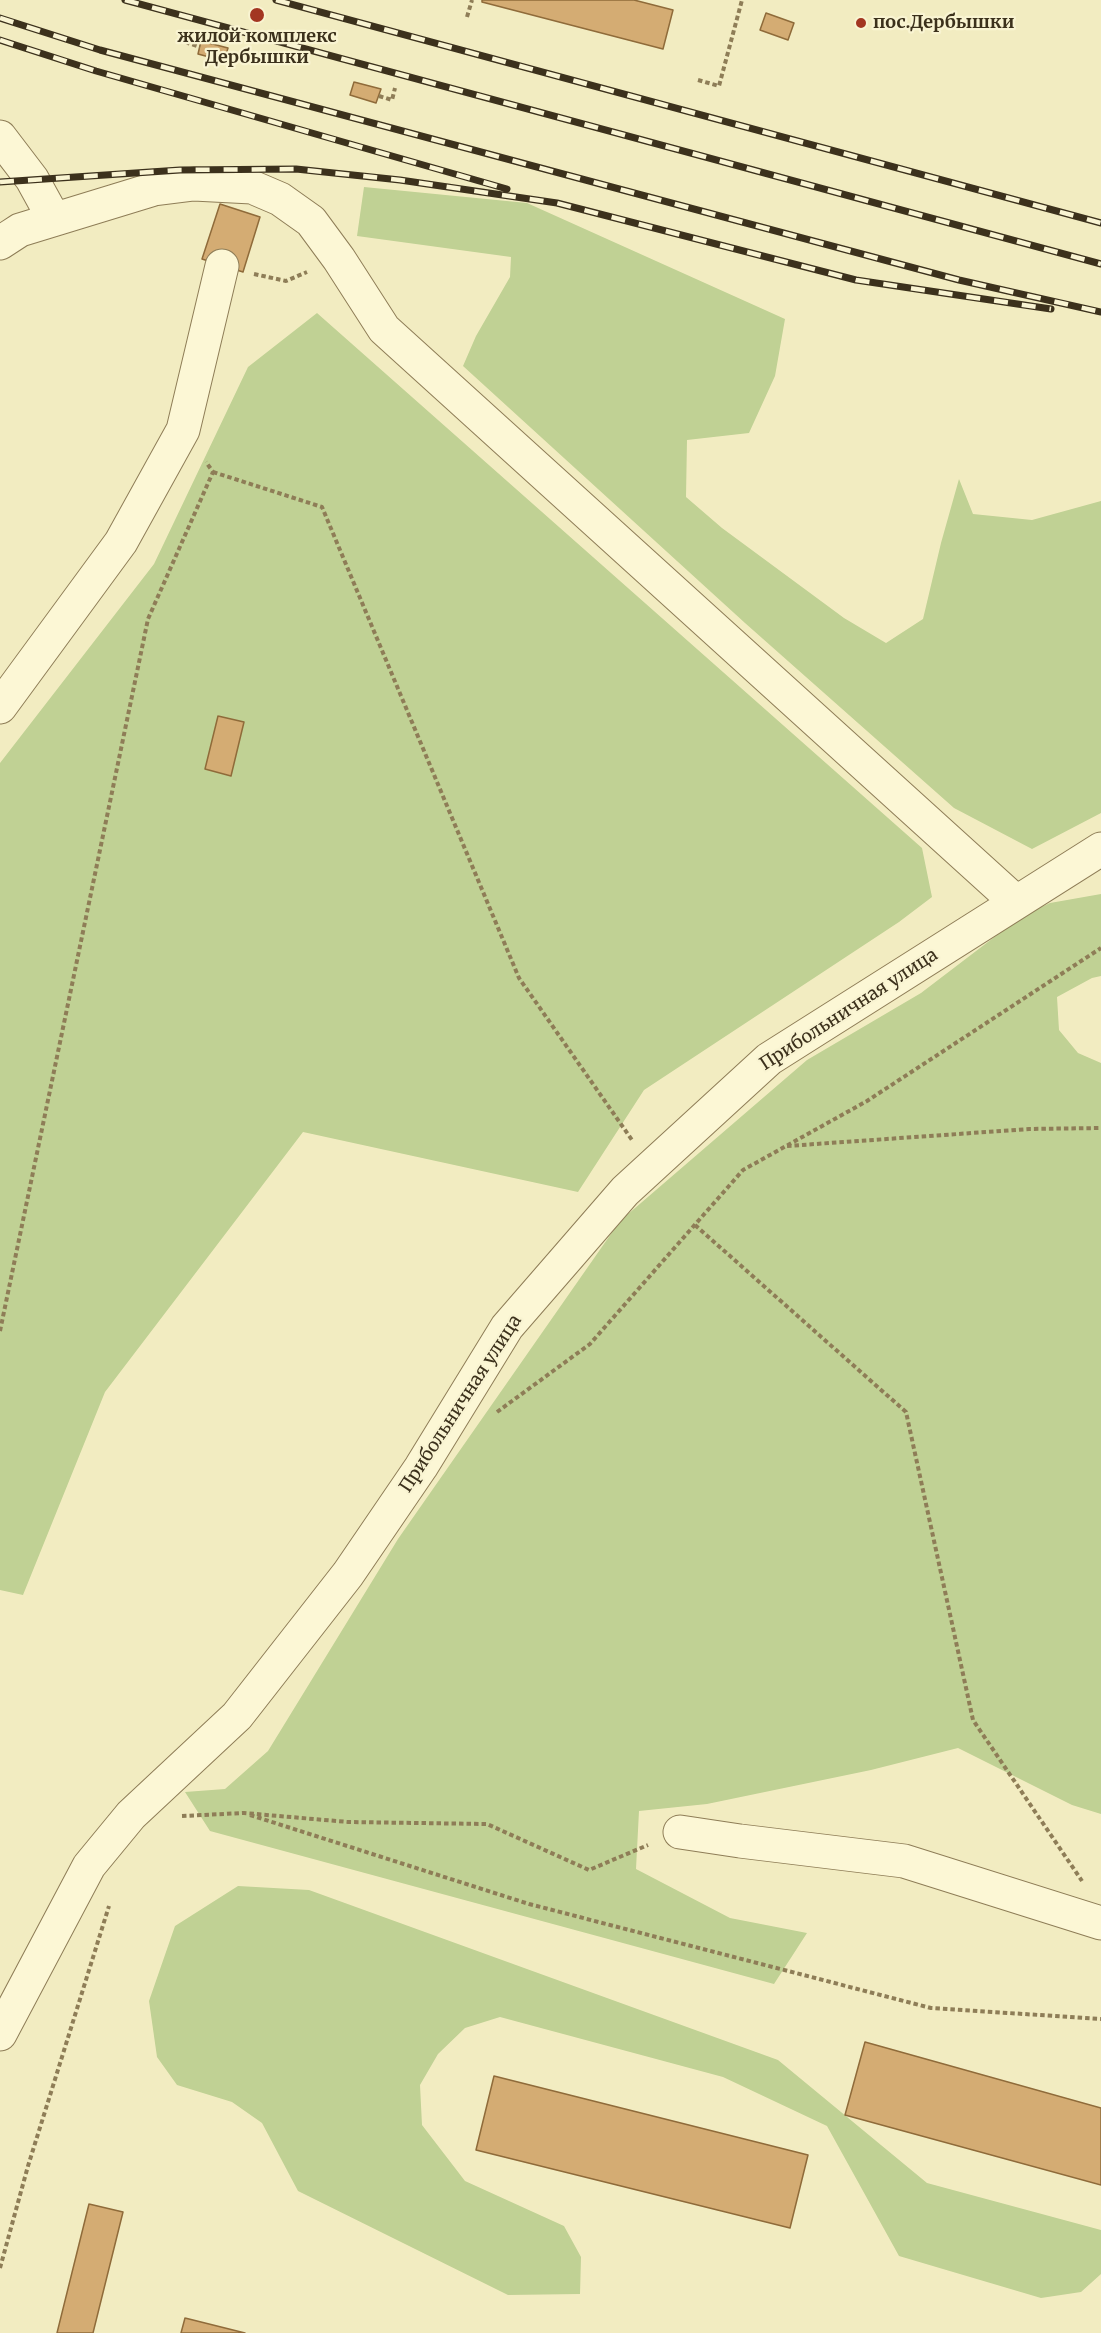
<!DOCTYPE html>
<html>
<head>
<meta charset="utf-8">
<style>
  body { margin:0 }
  canvas { display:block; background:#f2ecc1 }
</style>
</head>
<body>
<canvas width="1101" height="2333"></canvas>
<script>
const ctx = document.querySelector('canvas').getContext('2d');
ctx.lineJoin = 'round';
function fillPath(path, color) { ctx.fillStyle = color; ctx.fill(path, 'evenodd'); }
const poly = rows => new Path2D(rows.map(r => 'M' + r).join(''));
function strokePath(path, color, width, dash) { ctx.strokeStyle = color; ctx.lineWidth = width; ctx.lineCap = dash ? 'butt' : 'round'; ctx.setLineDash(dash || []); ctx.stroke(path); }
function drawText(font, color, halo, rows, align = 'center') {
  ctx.font = font + ' Merriweather,serif'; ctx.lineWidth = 4.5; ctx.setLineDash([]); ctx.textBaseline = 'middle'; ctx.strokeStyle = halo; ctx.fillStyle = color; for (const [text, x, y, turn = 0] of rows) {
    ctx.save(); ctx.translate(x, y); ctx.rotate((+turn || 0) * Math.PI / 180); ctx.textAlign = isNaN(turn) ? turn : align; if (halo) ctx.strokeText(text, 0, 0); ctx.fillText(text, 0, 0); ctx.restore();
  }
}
fillPath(poly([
  [364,187,527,203,785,319,775,376,749,433,687,440,686,497,722,528,844,618,886,643,923,619,941,543,959,479,973,514,1032,520,1101,501,1101,813,1032,849,954,808,745,623,463,366,476,336,510,277,511,257,357,236],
  [317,313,922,848,932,897,899,922,644,1090,578,1192,303,1132,105,1392,23,1595,0,1590,0,763,154,564,248,367],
  [1101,894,1101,976,1092,978,1057,997,1059,1030,1078,1053,1101,1063,1101,1814,1072,1805,958,1748,871,1770,707,1804,639,1811,636,1869,730,1918,807,1933,774,1984,210,1831,185,1792,225,1789,268,1751,398,1539,620,1221,807,1060,921,993,1022,916,1050,903],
  [238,1886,309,1890,778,2060,927,2183,1101,2230,1101,2274,1081,2292,1041,2298,899,2256,827,2126,723,2077,500,2017,465,2028,438,2054,420,2085,422,2125,465,2181,564,2226,581,2257,580,2294,508,2295,298,2191,262,2123,232,2102,177,2085,157,2057,149,2001,175,1926]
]), '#c0d194');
const building = poly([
  [482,0,634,0,673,10,663,49,482,2,482,0],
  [766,13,794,23,788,40,760,30,766,13],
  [201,41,228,48,224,61,198,54,201,41],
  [354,82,381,89,376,103,350,95,354,82],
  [220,204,260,217,243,272,202,259,220,204],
  [218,716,244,722,231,776,205,769,218,716],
  [865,2042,1101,2108,1101,2185,845,2115,865,2042],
  [494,2076,808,2155,790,2228,476,2150,494,2076],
  [89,2204,123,2212,93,2333,57,2333,89,2204],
  [185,2318,245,2333,181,2333,185,2318]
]);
fillPath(building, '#d4ac73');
strokePath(building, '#8f6b3a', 1.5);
const minor = poly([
  [0,137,32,179,54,219],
  [0,243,20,230,154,189,194,184,252,187,280,199,311,221,339,259,384,329,1016,902],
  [0,707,121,542,183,430,222,266],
  [680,1832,740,1841,904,1861,1101,1923],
  [0,2034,89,1866,131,1815,237,1716,348,1574,421,1467,507,1327,625,1191,769,1059,1101,849]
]);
strokePath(minor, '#8e7d57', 35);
strokePath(poly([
  [467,17,472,0],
  [191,33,188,43,200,47],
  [698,80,719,86,742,0],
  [379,96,392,100,395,88],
  [254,274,286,281,307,272],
  [213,472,322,507,519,978,632,1140],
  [787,1146,1029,1129,1101,1128],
  [695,1225,906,1412,973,1720,1082,1881],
  [0,1331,148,619,213,472,206,462],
  [497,1412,590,1344,743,1170,867,1101,1101,948],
  [250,1815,529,1904,931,2008,1101,2019],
  [182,1816,244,1813,348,1822,487,1824,589,1870,648,1845],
  [0,2268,28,2166,109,1906]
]), '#8e7d57', 4, [4.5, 3]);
strokePath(minor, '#fcf7d5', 33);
const rail = poly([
  [125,0,1101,264],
  [276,0,1101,223],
  [0,18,100,50,959,280,1101,312],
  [0,40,96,71,507,189],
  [0,182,180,170,296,169,400,180,557,203,856,280,1051,309]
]);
strokePath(rail, '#3c311c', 7);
strokePath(rail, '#f9f4d2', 4.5, [14]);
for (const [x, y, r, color] of [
  [257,15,8,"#a33621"],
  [861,23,6,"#a33621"]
]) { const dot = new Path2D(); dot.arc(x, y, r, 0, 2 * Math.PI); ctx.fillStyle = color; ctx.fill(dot); strokePath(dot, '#f9f4d2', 2); }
drawText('bold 18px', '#3c311c', '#f9f4d2', [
  ["пос.Дербышки",873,23],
  ["жилой комплекс",257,37,"center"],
  ["Дербышки",257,58,"center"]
], 'left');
drawText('18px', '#3c311c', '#f9f4d2', [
  ["Прибольничная улица",849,1010,-33],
  ["Прибольничная улица",461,1404,-57]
]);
</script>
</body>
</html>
